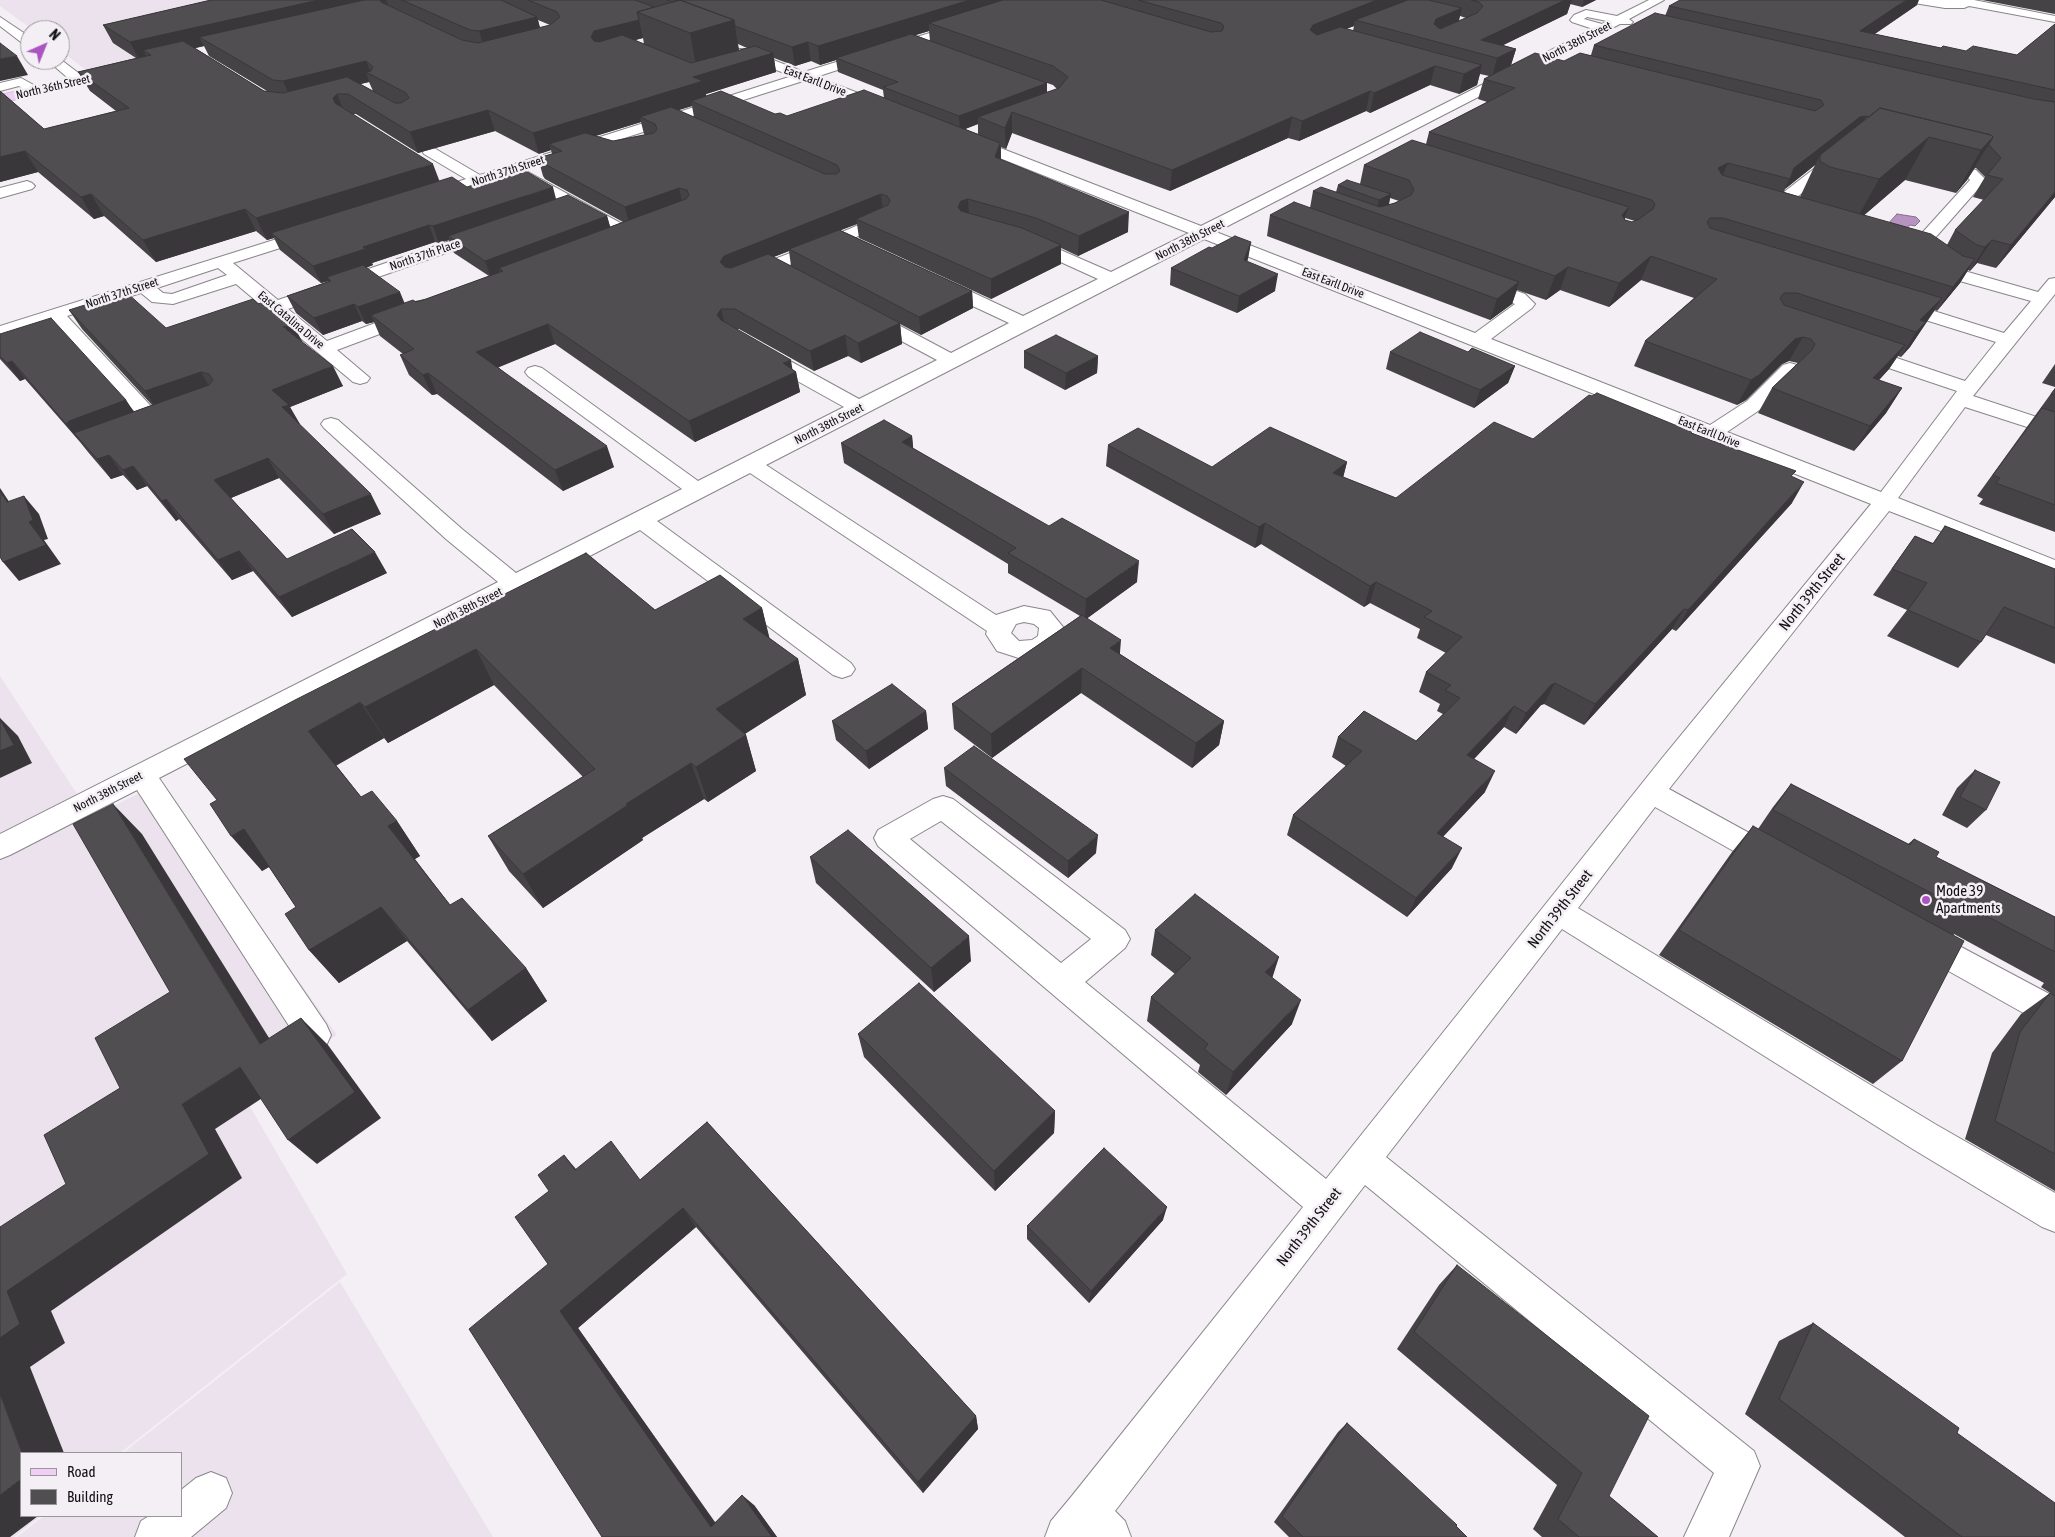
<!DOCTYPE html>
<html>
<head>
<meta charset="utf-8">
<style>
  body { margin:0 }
  #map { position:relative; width:2055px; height:1537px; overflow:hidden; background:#f3eff4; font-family:"Asap Condensed",sans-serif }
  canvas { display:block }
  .legend { position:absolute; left:20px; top:1452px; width:162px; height:65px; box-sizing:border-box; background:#f3eff4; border:1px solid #99969a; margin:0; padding:6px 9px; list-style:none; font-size:15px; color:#111012 }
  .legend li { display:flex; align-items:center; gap:10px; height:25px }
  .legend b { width:25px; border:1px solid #99969a }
  .north { position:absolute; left:20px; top:20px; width:50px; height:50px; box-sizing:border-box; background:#f3eff4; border:1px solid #99969a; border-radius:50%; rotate:44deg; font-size:14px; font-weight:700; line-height:20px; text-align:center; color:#111012 }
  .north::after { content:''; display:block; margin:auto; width:18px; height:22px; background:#ac55c2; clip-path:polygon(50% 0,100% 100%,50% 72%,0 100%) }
</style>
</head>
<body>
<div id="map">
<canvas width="2055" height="1537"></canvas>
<ul class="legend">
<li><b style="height:6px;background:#f0cef8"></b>Road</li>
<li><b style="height:14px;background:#514e52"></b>Building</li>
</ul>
<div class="north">N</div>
</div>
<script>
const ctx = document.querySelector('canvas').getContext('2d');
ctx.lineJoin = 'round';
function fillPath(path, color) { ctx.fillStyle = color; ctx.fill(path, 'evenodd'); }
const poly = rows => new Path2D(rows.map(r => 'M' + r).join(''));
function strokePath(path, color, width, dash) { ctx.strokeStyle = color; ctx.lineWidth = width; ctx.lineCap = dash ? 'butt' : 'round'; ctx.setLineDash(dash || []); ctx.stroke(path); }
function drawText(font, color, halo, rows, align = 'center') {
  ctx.font = font + ' "Asap Condensed",sans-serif'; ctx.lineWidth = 5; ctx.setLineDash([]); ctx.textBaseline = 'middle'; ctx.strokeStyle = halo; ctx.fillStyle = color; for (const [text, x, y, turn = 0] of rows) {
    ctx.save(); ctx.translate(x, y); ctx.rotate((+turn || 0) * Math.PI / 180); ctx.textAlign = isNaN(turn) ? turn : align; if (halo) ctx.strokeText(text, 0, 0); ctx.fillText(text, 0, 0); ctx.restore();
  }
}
fillPath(poly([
  [0,0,356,0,371,8,106,69,87,71,60,50,60,30,33,30,0,6],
  [0,676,92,817,159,783,337,1035,245,1098,347,1274,120,1453,21,1453,21,1516,41,1516,14,1537,0,1537],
  [340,1282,493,1537,17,1537,44,1516,181,1516,181,1453,123,1453]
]), '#ebe2ee');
const water = poly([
  [1897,214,1916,217,1920,221,1915,226,1910,225,1904,230,1884,228,1897,214]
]);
fillPath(water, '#b793c0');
strokePath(water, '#856c8c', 1);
const minor = poly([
  [1649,0,1664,0,1629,19,1633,22,1631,24,1620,24,1216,232,1475,333,1515,304,1474,288,1471,284,1474,280,1480,279,1486,280,1525,294,1535,304,1532,308,1491,339,1710,425,1747,401,1783,365,1790,363,1797,365,1799,369,1797,373,1761,409,1727,432,1881,492,1957,391,1850,355,1848,351,1850,347,1857,345,1864,347,1965,381,1996,342,1890,309,1887,305,1890,301,1896,300,1902,301,2004,333,2031,301,1949,278,1912,250,1910,247,1912,244,1970,180,1966,176,1931,166,1929,163,1931,160,1936,159,1976,170,1986,180,1928,246,1961,270,2038,292,2049,279,2055,278,2055,294,1973,396,2055,423,2055,436,1965,407,1898,498,2055,560,2055,575,1889,511,1669,789,1782,851,1787,859,1782,867,1772,871,1762,867,1655,807,1578,908,1935,1124,2055,1193,2055,1232,2042,1227,1911,1148,1562,929,1386,1157,1754,1451,1760,1466,1729,1537,1684,1537,1714,1473,1365,1185,1115,1511,1125,1521,1131,1537,1045,1537,1051,1521,1071,1497,1303,1207,878,846,874,838,878,830,933,799,943,796,953,799,1125,930,1130,939,1125,948,1085,982,1326,1179,1663,757,1871,504,1204,239,766,465,996,615,1024,606,1050,611,1063,627,1062,639,1059,645,1048,654,1022,659,997,651,986,634,987,631,750,473,657,521,851,663,855,669,851,675,842,678,833,675,640,530,159,778,326,1024,331,1035,326,1046,314,1050,302,1046,137,790,10,855,0,859,0,834,498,582,446,539,324,428,321,424,324,420,331,418,338,420,462,529,516,573,682,489,528,376,525,372,528,368,535,366,542,368,698,481,844,407,756,358,754,354,756,350,763,348,770,350,859,399,937,360,862,320,859,316,862,312,868,311,874,312,951,353,1009,323,932,287,929,283,932,279,938,278,944,279,1023,316,1098,279,1021,244,1019,241,1021,238,1033,238,1111,272,1189,233,962,143,960,140,962,137,972,137,1201,226,1593,29,1572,22,1570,20,1574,15,1586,10,1617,16,1649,0],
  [1587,17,1607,21,1602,24,1584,19,1587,17],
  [1024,622,1034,624,1039,628,1038,636,1032,640,1019,641,1011,633,1016,624,1024,622],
  [941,821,1091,939,1061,963,910,839,941,821],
  [1908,0,1974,0,2055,16,2055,22,1969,6,1964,8,1945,8,1914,3,1908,0],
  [0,17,30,37,30,47,26,46,0,26,0,17],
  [965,22,971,25,969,27,816,77,890,105,892,108,890,111,880,111,803,81,524,170,635,231,637,234,635,237,623,237,516,177,514,174,429,201,424,199,421,196,424,193,466,179,424,154,422,151,424,148,434,148,480,175,792,76,737,55,735,52,737,49,745,49,804,72,965,22],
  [60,59,85,78,86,81,85,84,75,84,47,60,60,59],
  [21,78,39,88,41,91,39,94,29,94,19,86,0,91,0,83,21,78],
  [1838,153,1843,154,1845,157,1843,160,1797,197,1796,205,1814,214,1816,217,1814,220,1802,220,1783,210,1780,207,1784,192,1833,154,1838,153],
  [27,181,32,183,35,186,32,189,0,198,0,188,27,181],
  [882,215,888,217,890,220,888,223,847,241,841,243,835,241,833,238,835,235,882,215],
  [312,228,318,230,320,233,318,236,233,263,278,300,482,230,494,230,496,233,494,236,288,309,327,341,405,312,411,311,417,312,420,316,417,320,337,350,370,378,367,382,360,384,353,382,236,284,173,304,152,302,141,293,67,316,161,417,164,421,161,425,154,427,147,425,52,321,0,337,0,326,312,228],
  [218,268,227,275,172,294,163,293,157,288,218,268],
  [824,240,830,242,832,245,830,248,787,266,803,274,806,278,803,282,791,282,767,270,765,266,767,262,824,240],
  [1922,928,1933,932,2055,997,2055,1029,2043,1024,1911,950,1906,941,1911,932,1922,928],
  [211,1472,226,1478,232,1493,226,1508,191,1537,135,1537,141,1521,149,1516,181,1516,181,1490,196,1478,211,1472]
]);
const major = poly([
  [119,68,125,72,123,75,0,103,0,95,119,68]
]);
strokePath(minor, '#89858a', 2);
strokePath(major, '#cbcacb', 2);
fillPath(minor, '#fff');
fillPath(major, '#f0cef8');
fillPath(poly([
  [211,0,1596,0,1582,7,1570,4,1567,14,1503,45,1516,49,1511,65,1564,61,1591,55,1594,45,1665,16,1669,6,1917,5,1875,34,1941,48,1966,51,2017,55,2055,24,2055,197,1996,268,1977,263,1970,271,1968,270,1960,283,1937,311,1935,310,1910,347,1901,357,1898,356,1889,369,1879,380,1902,388,1886,413,1854,451,1758,413,1772,388,1798,363,1789,361,1782,364,1746,400,1737,405,1634,366,1645,341,1694,298,1641,280,1609,307,1560,290,1546,300,1517,290,1512,304,1490,320,1267,236,1270,215,1310,208,1313,191,1336,192,1338,185,1360,184,1364,165,1426,144,1429,132,1487,102,1478,99,1484,79,1489,76,1480,74,1477,85,1459,94,1430,85,1370,113,1366,111,1299,141,1288,138,1170,191,1012,133,1006,149,1001,147,1001,160,1128,232,1078,256,1061,248,1061,264,991,299,859,238,857,224,840,230,972,291,973,308,921,335,900,324,902,344,861,363,848,356,814,371,739,329,737,329,796,372,800,392,695,442,555,344,498,367,614,467,563,491,437,394,432,395,409,375,400,355,403,354,380,336,374,322,366,324,362,321,323,335,296,313,287,296,329,281,321,283,280,250,274,238,267,240,256,231,156,262,104,216,94,219,38,172,0,182,0,91,44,129,116,111,90,91,78,72,136,58,113,43,103,25],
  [1460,16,1466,18,1459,21],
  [538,20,550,25,540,28],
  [1354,26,1353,31,1346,29],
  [929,31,930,41,915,35],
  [643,38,644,44,635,40],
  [738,44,747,48,739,50],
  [204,46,209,56,267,91,264,91,195,48],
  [774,58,795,66,811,61,820,65,836,60,838,72,883,90,884,98,787,116,775,114,706,96,706,94,776,72],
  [369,82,373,91,360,84],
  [1047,83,1053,85,1057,89,1047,92],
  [692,106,694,117,678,110],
  [353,114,356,114,418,153,495,131,539,154,551,150,552,154,538,158,543,176,545,179,623,222,610,227,607,216,556,199,467,187,439,181],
  [641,122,644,134,645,135,613,141,595,136],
  [978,124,978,134,965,129],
  [1815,165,1800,197,1784,192,1785,189],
  [1975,168,1976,168,1985,177,1973,197,1984,200,1955,230,1947,245,1864,215,1905,180,1956,193,1967,180],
  [1390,198,1399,201,1389,205],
  [1625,218,1635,221,1632,222,1625,220],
  [449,240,454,253,489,276,426,299,404,303,366,268,373,265,372,263,435,242,439,243],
  [789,251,791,266,773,257],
  [1982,0,2055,0,2055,14],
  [1251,242,1247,262,1275,291,1237,313,1170,285,1171,268,1212,248],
  [69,310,166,328,303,343,343,386,290,407,299,424,381,514,334,534,279,478,231,498,287,559,387,573,292,617,253,571,232,580,179,519,176,521,147,486,137,490,123,475,111,479,88,452,80,442,25,379,20,381,0,359,0,334,126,400,133,412,152,405,82,329],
  [1024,351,1098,356,1097,373,1065,390,1024,368],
  [1390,352,1468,352,1515,366,1508,383,1474,408,1386,369],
  [2055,364,2055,387,2042,383],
  [2055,388,2055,532,1979,504,1983,499,1977,496],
  [1692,432,1692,433,1792,477,1792,503,1676,631,1672,629,1584,725,1544,704,1541,705,1516,734,1504,727,1474,759,1485,792,1443,836,1452,868,1407,917,1287,835,1293,815,1346,766,1332,757,1338,737,1416,741,1443,714,1437,711,1440,704,1419,692,1426,672,1446,653,1417,638,1420,629,1370,603,1364,607,1261,544,1255,548,1106,466,1108,445,1212,467,1347,462,1343,477,1396,498,1533,439],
  [912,436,913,448,1137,582,1087,618,1120,654,1224,721,1219,745,1192,768,1081,693,992,758,954,729,952,704,1080,616,1008,573,1008,564,844,463,841,443],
  [1945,526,2055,569,2055,664,1986,635,1981,642,1958,668,1887,636,1907,610,1873,595,1915,536,1933,543],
  [586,553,655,610,762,608,769,638,798,659,806,695,745,734,746,735,756,771,708,802,704,799,642,838,643,840,543,908,509,871,488,836,583,777,494,685,388,743,384,738,336,765,361,797,397,821,420,856,415,859,450,905,526,968,547,1001,492,1041,407,941,339,983,309,950,296,907,269,867,262,871,217,800],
  [926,711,928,729,869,769,836,740,832,721],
  [944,768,1096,853,1068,878,946,786],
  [1975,770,1986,810,1967,828,1942,815,1957,788],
  [1791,784,1908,844,1914,839,1936,857,2055,917,2055,996,2041,987,2044,983,1954,934,1902,1061,1873,1084,1659,955,1732,852,1753,826,1758,829,1773,807],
  [810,857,971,961,934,992,816,883],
  [1155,930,1272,978,1292,1024,1226,1095,1198,1072,1200,1065,1147,1021,1151,997,1175,974,1151,955],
  [2050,993,2055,996,2055,1191,1965,1139,1992,1053,2021,1014],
  [858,1034,1055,1111,1054,1133,995,1191,864,1057],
  [707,1122,976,1416,978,1429,923,1493,696,1227,578,1328,715,1522,754,1505,777,1537,602,1537,548,1264,564,1155,576,1169,640,1180],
  [1163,1220,1089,1303,1027,1239,1027,1226],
  [1457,1265,1609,1496,1658,1537,1542,1537,1533,1529,1557,1485,1397,1349,1439,1285],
  [1813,1323,1957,1433,2055,1537,1905,1537,1745,1414,1779,1341],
  [1347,1423,1456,1526,1467,1537,1289,1537,1274,1522,1338,1432]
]), '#464347');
fillPath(poly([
  [319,0,386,0,391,14,199,37,204,46,153,58,151,55,143,50,148,59,140,61,130,42],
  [970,0,1028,0,929,23,929,31,839,59,836,58,836,60,820,65,818,46],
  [1377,0,1418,0,1355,20,1354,26,1310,43,1310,30,1313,25],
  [1565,0,1572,0,1567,14,1485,54,1481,40],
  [1584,0,1596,0,1582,7],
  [1906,0,1919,0,1917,5,1855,47,1860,31],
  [1462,8,1457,26,1431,38,1434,24,1436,19],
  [537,17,542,35,485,50,479,31],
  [639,20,643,38,599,50,591,37,594,31],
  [734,20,740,58,697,71,690,33],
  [808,42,811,61,795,66,792,47],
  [1516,49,1510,68,1492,77,1497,58],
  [773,53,776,72,706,94,707,101,691,101,692,106,647,120,640,117,641,122,557,148,549,144,551,150,539,154,533,133,693,77],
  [17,56,28,75,0,81,0,59],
  [366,61,372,75,366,72,369,82,292,101,283,81],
  [1482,65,1477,85,1459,94,1464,74],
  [1435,66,1430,85,1370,113,1374,93],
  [1047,83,1047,98,978,117,978,124,960,131,959,116],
  [1370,91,1366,111,1299,141,1302,121],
  [337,94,345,114,341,118,333,98],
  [488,110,495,131,418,153,410,132],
  [1012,112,1012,133,1006,149,1005,128],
  [1866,116,1855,137,1820,155,1815,165,1785,189,1794,168,1860,117],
  [1292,117,1288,138,1170,191,1172,170],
  [1929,137,1905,180,1854,224,1879,179],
  [1993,137,1967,180,1956,193,1981,150],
  [1000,143,1001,161,995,157],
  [25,151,38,172,0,182,0,157],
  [1728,163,1718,185,1718,168],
  [433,164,441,185,271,233,274,238,267,240,256,218],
  [553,187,557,203,448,236,449,240,439,243,433,226],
  [679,188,683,206,630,226,625,207],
  [2055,192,2055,197,1996,268,2011,245],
  [91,194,104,216,94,219,81,197],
  [881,194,883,213,856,219,857,224,790,250,789,249,789,251,728,275,720,262,724,256],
  [1391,194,1387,211,1376,213,1379,200],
  [968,199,969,218,961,220,958,207,961,201],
  [1629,207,1620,230,1622,215],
  [245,209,256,231,156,262,143,240],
  [1129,212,1128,232,1078,256,1079,236],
  [607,216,612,233,503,271,499,268,501,274,491,278,485,261],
  [429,225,435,242,372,263,373,265,330,280,327,277,329,281,321,283,313,266,363,247],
  [1992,240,1977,263,1970,271,1985,247],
  [1251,242,1248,259,1241,277,1244,260],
  [1061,245,1061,264,991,299,991,279],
  [1651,256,1641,280,1609,307,1619,283],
  [1975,259,1960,283,1937,311,1953,287],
  [1568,267,1560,290,1546,300,1555,276],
  [1278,274,1275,291,1237,313,1239,296],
  [1519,282,1512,304,1490,320,1497,299],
  [972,291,973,308,921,335,919,317],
  [400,292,407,309,371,315,374,322,366,324,358,307],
  [1942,298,1910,347,1901,357,1916,332,1920,320],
  [354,304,362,321,323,335,314,318],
  [721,309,726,329,717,315],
  [900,323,902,344,861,363,858,343],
  [293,324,303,343,283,327],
  [548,324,555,344,485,373,476,352],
  [845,335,848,356,814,371,810,351],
  [1803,337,1789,361,1782,364,1746,400,1737,405,1751,380,1795,339],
  [1905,345,1889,369,1858,403,1873,378],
  [1098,356,1097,373,1065,390,1066,373],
  [791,360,793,373,796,372,800,392,695,442,689,421,783,363],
  [12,361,25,379,20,381,7,363],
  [333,366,343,386,290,407,300,424,293,427,272,390],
  [1515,366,1508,383,1474,408,1480,390],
  [201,372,212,391,158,411,145,391],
  [428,373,437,394,432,395,423,375],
  [1902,388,1886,413,1854,451,1870,426],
  [126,400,138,418,74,433,80,442,66,424,69,421],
  [912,436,914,456,902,442],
  [607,446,614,467,563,491,555,470],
  [109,455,123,475,111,479,97,459],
  [268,458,279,478,226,500,214,480],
  [1347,462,1342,482,1333,473],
  [133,466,147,486,137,490,123,470],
  [1804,482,1792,503,1676,631,1688,610],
  [0,488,22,521,7,502,0,492],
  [371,494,381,514,334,534,323,514],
  [24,496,39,514,48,539,44,540,61,564,19,581,3,562,29,522],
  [166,499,179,519,176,521,162,501],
  [1265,523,1261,544,1255,548,1259,527],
  [239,551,253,571,232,580,218,560],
  [375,552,387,573,292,617,279,597],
  [1139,561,1137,582,1085,620,1086,599],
  [1376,582,1370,603,1364,607,1370,586],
  [762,608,771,644,743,619],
  [1684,609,1672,629,1584,725,1595,704],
  [1121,640,1119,665,1110,648],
  [476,649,494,685,388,743,365,707],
  [798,659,806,695,727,745,716,709],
  [1082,668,1081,693,992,758,991,734],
  [1555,683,1544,704,1541,705,1516,734,1526,713,1551,685],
  [360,702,384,738,334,767,308,731],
  [1514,706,1504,727,1458,776,1467,755],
  [926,711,928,729,869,769,866,751],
  [0,718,18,736,32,763,0,778],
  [1224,721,1219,745,1192,768,1196,743],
  [746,735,756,771,708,802,696,767],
  [691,763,704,799,642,838,643,840,543,908,523,874,626,804],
  [1495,771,1485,792,1428,853,1437,833],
  [113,804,142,834,289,1070,260,1044],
  [397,821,420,856,413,860,388,826],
  [244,829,274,864,262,871,231,836],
  [1098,835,1096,853,1068,878,1068,861],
  [1462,848,1452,868,1407,917,1416,898],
  [381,907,407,941,339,983,309,950],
  [969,936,971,961,934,992,931,968],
  [1279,957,1271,982,1265,972],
  [526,968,547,1001,492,1041,468,1010],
  [1301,1000,1292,1024,1226,1095,1233,1072],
  [301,1018,328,1045,381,1118,317,1164,288,1140],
  [240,1067,270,1093,215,1129,242,1178,51,1311,65,1343,30,1367,64,1453,22,1453,0,1394,0,1338,7,1291,182,1104],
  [1055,1111,1054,1133,995,1191,994,1171],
  [1167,1207,1163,1220,1089,1303,1091,1291],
  [683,1208,696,1227,578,1328,724,1536,711,1527,560,1311],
  [976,1416,978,1429,923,1493,918,1482],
  [21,1479,21,1516,38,1516,10,1537,0,1537,0,1495],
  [742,1495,754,1505,777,1537,772,1537]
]), '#393739');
const building = poly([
  [211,0,319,0,130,42,103,25,211,0],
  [364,0,381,0,381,2,462,40,478,43,550,25,560,17,557,12,528,0,635,0,654,7,637,12,639,20,594,31,591,37,594,41,599,42,622,35,691,63,755,46,773,53,693,77,703,81,533,133,488,110,410,132,348,94,337,94,333,98,335,103,433,164,256,218,245,209,143,240,91,194,81,197,25,151,0,157,0,91,44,129,129,108,78,72,151,55,143,50,183,41,264,91,283,93,347,77,395,103,401,103,409,98,406,93,366,72,371,71,373,67,366,61,283,81,273,80,199,37,364,0],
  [402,0,501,0,537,17,479,31,470,30,402,0],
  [667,0,970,0,818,46,808,42,792,47,735,26,734,20,680,0,672,2,667,0],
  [680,0,734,20,690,33,637,12,680,0],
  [1003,0,1101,0,1211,32,1222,31,1224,26,1221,23,1138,0,1377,0,1313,25,1310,30,1317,35,1340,27,1482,65,1464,74,1435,66,1374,93,1370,91,1302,121,1292,117,1172,170,1012,112,1005,128,978,117,1059,88,1068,77,1053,66,929,23,1003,0],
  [1408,0,1428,0,1462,8,1436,19,1434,24,1440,29,1477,13,1483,6,1479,2,1471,0,1565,0,1481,40,1516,49,1497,58,1355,20,1408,0],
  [1680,0,1906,0,1860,31,1941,48,1943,46,1966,51,1973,46,2017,55,2055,24,2055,90,1669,6,1680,0],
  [1655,13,2034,99,2055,102,2055,192,2011,245,1992,240,1985,247,1977,245,1955,230,2003,179,1987,175,2001,158,1990,146,1988,146,1993,137,1991,135,1880,108,1869,117,1866,116,1860,117,1794,168,1790,179,1728,163,1718,168,1722,175,1931,234,1963,256,1975,259,1953,287,1723,218,1710,218,1707,222,1710,228,1942,298,1920,320,1926,322,1916,332,1797,293,1784,293,1780,298,1784,305,1905,345,1873,378,1902,388,1870,426,1772,388,1812,350,1815,344,1811,339,1803,337,1795,339,1759,375,1751,380,1645,341,1717,279,1651,256,1619,283,1568,267,1555,276,1313,191,1321,187,1380,207,1395,203,1411,195,1414,190,1409,180,1364,165,1412,140,1629,207,1622,215,1625,220,1632,222,1639,219,1653,209,1655,204,1652,200,1429,132,1515,88,1484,79,1535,53,1564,61,1580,53,1815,111,1824,105,1821,100,1594,45,1655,13],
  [911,34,1047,83,959,116,883,87,898,82,836,58,911,34],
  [0,43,17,56,0,59,0,43],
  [864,90,1000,143,995,157,1129,212,1079,236,1036,218,968,199,961,201,958,207,961,211,1022,228,1061,245,991,279,856,219,888,205,890,200,887,196,881,194,724,256,720,262,725,267,731,268,768,254,900,323,858,343,845,335,810,351,735,309,721,309,717,315,721,320,791,360,783,363,796,372,689,421,548,324,476,352,607,446,555,470,428,373,423,375,400,355,414,349,371,315,413,300,416,302,426,299,503,271,499,268,686,199,689,195,687,190,679,188,625,207,539,161,541,160,538,158,562,151,549,144,585,133,613,141,654,133,657,129,655,124,640,117,671,107,825,174,836,174,840,171,837,165,691,101,721,91,775,114,780,113,787,116,864,90],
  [1880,108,1991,135,1993,137,1981,150,1929,137,1879,179,1830,167,1820,161,1820,155,1880,108],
  [522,169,553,187,433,226,429,225,363,247,365,249,313,266,271,233,452,177,467,187,522,169],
  [1347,180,1391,194,1379,200,1338,185,1347,180],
  [568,195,607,216,485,261,448,236,568,195],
  [1294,202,1519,282,1497,299,1270,215,1294,202],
  [839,230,972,291,919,317,789,249,839,230],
  [1235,236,1251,242,1244,260,1278,274,1239,296,1171,268,1209,247,1212,248,1235,236],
  [363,265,400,292,358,307,354,304,314,318,287,296,331,281,327,277,363,265],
  [126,292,166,328,253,299,258,304,266,301,293,324,283,327,333,366,272,390,289,405,282,407,371,494,323,514,268,458,214,480,287,559,352,529,375,552,279,597,239,551,218,560,166,499,162,501,133,466,123,470,109,455,97,459,74,433,209,385,213,380,209,374,201,372,145,391,69,310,126,292],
  [51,318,126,400,69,421,66,424,12,361,7,363,0,356,0,334,51,318],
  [1420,332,1468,352,1472,348,1515,366,1480,390,1390,352,1420,332],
  [1056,335,1098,356,1066,373,1024,351,1056,335],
  [2055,389,2055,395,2051,394,2055,389],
  [1597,393,1692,432,1691,433,1796,471,1791,476,1804,482,1688,610,1684,609,1595,704,1555,683,1551,685,1526,713,1514,706,1467,755,1495,771,1437,833,1462,848,1416,898,1293,815,1362,751,1338,737,1364,711,1416,741,1460,698,1445,690,1451,685,1426,672,1462,637,1424,617,1432,611,1376,582,1370,586,1265,523,1259,527,1108,445,1138,428,1212,467,1270,427,1347,462,1333,473,1396,498,1494,422,1533,439,1589,395,1592,396,1597,393],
  [2042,408,2055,412,2055,505,1996,483,2000,478,1993,475,2042,408],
  [884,420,912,436,902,442,1049,526,1062,518,1139,561,1086,599,1008,553,1016,548,841,443,884,420],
  [0,492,7,502,24,496,33,520,29,522,46,545,3,562,0,557,0,492],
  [1945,526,2055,569,2055,628,2004,607,1981,642,1908,610,1927,583,1892,569,1915,536,1933,544,1945,526],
  [586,553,655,610,720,575,762,608,743,619,798,659,716,709,746,735,696,767,691,763,626,804,628,805,523,874,488,836,595,769,476,649,365,707,360,702,308,731,361,797,372,791,397,821,388,826,450,905,462,898,526,968,468,1010,381,907,309,950,285,914,296,907,244,829,231,836,210,804,217,800,184,759,295,700,586,553],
  [1082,615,1121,640,1110,648,1224,721,1196,743,1082,668,991,734,952,704,1082,615],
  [892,684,926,711,866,751,832,721,892,684],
  [0,719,14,745,0,751,0,719],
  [974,746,1098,835,1068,861,944,768,974,746],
  [1975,770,2000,782,1986,810,1960,797,1975,770],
  [1791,784,1910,845,1914,839,1939,852,1936,857,2055,917,2055,952,1977,911,1975,916,1773,810,1791,784],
  [113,804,260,1044,301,1018,355,1092,288,1140,240,1067,182,1104,209,1154,7,1291,20,1324,0,1338,0,1227,66,1184,44,1135,120,1088,95,1038,170,992,73,824,113,804],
  [1753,826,1964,941,1902,1061,1679,930,1753,826],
  [848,830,969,936,931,968,810,857,848,830],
  [1195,894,1279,957,1265,972,1301,1000,1233,1072,1204,1049,1208,1044,1151,997,1191,958,1155,930,1195,894],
  [919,983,1055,1111,994,1171,858,1034,919,983],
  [2050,993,2055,996,2055,1154,1995,1121,2020,1032,2050,993],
  [707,1122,976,1416,918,1482,683,1208,560,1311,711,1527,742,1495,772,1537,602,1537,469,1329,548,1264,515,1217,549,1191,538,1175,564,1155,575,1170,611,1141,640,1180,707,1122],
  [1104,1148,1167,1207,1091,1291,1027,1226,1104,1148],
  [1457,1265,1649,1416,1609,1496,1658,1537,1579,1537,1558,1519,1582,1473,1414,1332,1457,1265],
  [1813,1323,1959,1428,1957,1433,2055,1503,2055,1537,1962,1537,1779,1399,1813,1323],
  [0,1394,22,1453,21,1453,21,1479,0,1495,0,1394],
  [1347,1423,1457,1525,1456,1526,1467,1537,1303,1537,1282,1516,1347,1423]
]);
fillPath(building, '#514e52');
strokePath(building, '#393739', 1);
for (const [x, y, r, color] of [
  [1926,900,5,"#ac55c2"]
]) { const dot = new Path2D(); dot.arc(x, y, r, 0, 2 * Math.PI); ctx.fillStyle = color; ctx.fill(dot); strokePath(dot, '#f3eff4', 2); }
drawText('12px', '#111012', '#f3eff4', [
  ["North 38th Street",1577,42,-27],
  ["East Earll Drive",815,81,21],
  ["North 36th Street",53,87,-13],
  ["North 37th Street",508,171,-18],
  ["North 38th Street",1190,240,-27],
  ["North 37th Place",425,255,-19],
  ["East Earll Drive",1333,283,21],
  ["North 37th Street",122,293,-18],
  ["East Catalina Drive",291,320,40],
  ["North 38th Street",829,424,-27],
  ["East Earll Drive",1709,432,22],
  ["North 38th Street",468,608,-27],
  ["North 38th Street",108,792,-27]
]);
drawText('15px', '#111012', '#f3eff4', [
  ["North 39th Street",1812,592,-51],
  ["North 39th Street",1560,909,-52],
  ["North 39th Street",1309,1227,-52]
]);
drawText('15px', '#111012', '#f3eff4', [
  ["Mode 39",1936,891],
  ["Apartments",1936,908]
], 'left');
</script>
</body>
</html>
